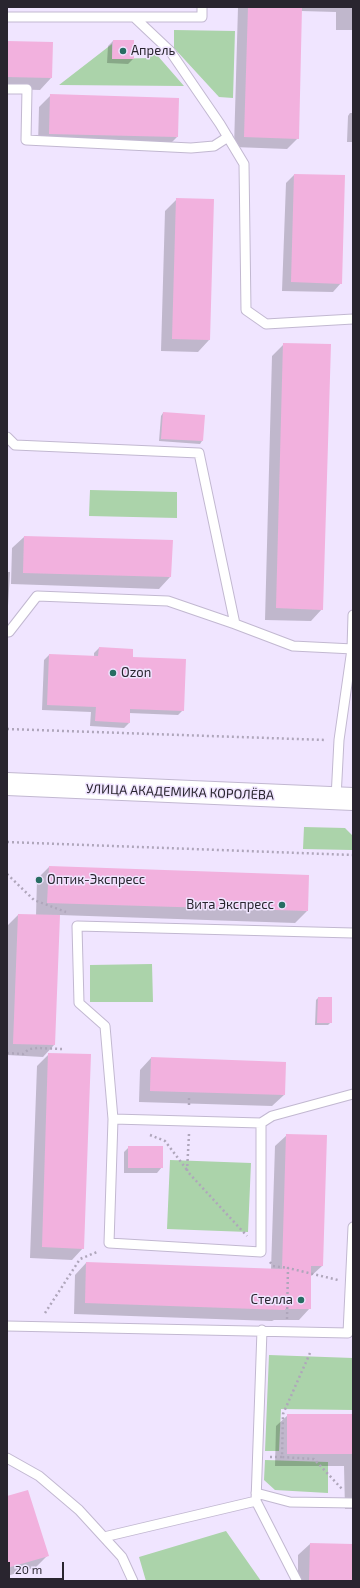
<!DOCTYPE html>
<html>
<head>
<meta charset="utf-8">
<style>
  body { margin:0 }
  #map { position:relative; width:360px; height:1588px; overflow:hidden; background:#f0e5ff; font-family:"Exo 2",sans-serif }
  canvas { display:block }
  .frame { position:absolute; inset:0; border:8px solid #29252f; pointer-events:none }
  .scale { position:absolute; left:8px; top:1562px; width:56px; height:18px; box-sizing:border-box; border:2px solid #29252f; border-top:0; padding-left:5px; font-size:12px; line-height:14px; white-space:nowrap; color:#29252f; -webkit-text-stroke:3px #f0e5ff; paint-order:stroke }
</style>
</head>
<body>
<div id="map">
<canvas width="360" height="1588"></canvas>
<div class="frame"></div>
<div class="scale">20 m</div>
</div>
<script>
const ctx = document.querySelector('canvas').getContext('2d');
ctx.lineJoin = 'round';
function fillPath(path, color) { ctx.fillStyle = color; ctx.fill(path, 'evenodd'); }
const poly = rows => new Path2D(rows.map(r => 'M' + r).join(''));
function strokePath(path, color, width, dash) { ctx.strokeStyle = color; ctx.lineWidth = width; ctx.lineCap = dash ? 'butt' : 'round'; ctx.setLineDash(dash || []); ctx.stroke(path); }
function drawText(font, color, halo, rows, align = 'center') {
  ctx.font = font + ' "Exo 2",sans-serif'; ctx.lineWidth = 3; ctx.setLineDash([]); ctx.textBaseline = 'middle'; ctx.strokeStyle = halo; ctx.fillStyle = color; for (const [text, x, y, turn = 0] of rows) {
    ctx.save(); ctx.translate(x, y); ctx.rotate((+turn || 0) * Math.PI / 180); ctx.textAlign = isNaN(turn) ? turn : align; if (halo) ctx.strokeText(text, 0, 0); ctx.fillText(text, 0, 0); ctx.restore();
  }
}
fillPath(poly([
  [174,30,235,31,233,98,219,97,174,48],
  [112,44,112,59,149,58,150,47,184,86,59,85],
  [90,490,177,492,177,518,89,516],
  [304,827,345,828,352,835,352,850,303,849],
  [152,964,153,1002,90,1002,90,965],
  [170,1160,251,1163,248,1232,167,1229],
  [269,1355,353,1358,353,1410,281,1409,279,1451,265,1451],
  [265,1460,328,1462,328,1493,275,1490,264,1480],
  [226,1531,261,1581,146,1581,139,1557]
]), '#abd3aa');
fillPath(poly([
  [238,7,353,7,353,30,336,30,336,12,301,11,298,138,287,149,234,147],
  [113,41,133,41,133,59,128,64,107,63,108,46],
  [7,42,51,78,40,90,7,89],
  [51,95,177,137,166,148,38,145,39,107],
  [350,113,353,113,353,142,347,142,348,116],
  [294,175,341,283,333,292,282,291,286,183],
  [177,199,213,200,209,340,198,352,161,351,165,211],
  [284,344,322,609,311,621,265,620,272,356],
  [163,413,204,416,202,441,200,444,159,441,161,416],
  [24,537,170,577,159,589,11,584,12,548],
  [7,572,10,572,8,606,7,607],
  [99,648,132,658,183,710,178,715,129,713,129,723,124,728,90,726,91,712,42,710,44,660,49,655,94,657,94,653],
  [49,867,307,911,295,923,59,915,54,1045,43,1057,7,1055,7,926,18,915,36,916,37,879],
  [318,998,331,1022,328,1025,315,1025,316,1000],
  [49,1054,83,1248,72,1260,30,1258,37,1066],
  [151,1058,284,1095,272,1106,139,1102,140,1070],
  [287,1135,322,1266,310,1277,310,1308,299,1320,274,1320,272,1321,74,1314,75,1275,86,1263,271,1270,275,1146],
  [129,1147,162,1167,157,1173,124,1173,124,1152],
  [288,1415,353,1415,353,1509,345,1509,344,1466,275,1466,276,1426],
  [7,1497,48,1555,36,1567,7,1576],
  [310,1544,353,1581,298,1581,298,1555]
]), '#0003');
fillPath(poly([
  [248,7,302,7,299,139,244,137],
  [113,40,134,40,134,59,112,59],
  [7,41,53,42,52,78,7,77],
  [50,94,179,98,178,137,49,134],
  [294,174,345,175,342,284,291,282],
  [176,198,214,199,210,340,172,339],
  [283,343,331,344,323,610,276,608],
  [163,412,205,415,203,441,161,439],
  [24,536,173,540,171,577,23,573],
  [99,647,133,649,133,657,186,659,184,711,130,709,130,723,95,721,96,707,47,705,49,654,98,656],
  [49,866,309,875,308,911,47,903],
  [18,914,60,915,55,1045,13,1044],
  [318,997,332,997,332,1023,317,1023],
  [48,1053,91,1054,84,1249,42,1247],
  [151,1057,286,1062,285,1095,150,1091],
  [286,1134,327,1135,323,1266,311,1266,311,1309,285,1309,285,1310,85,1303,86,1262,282,1269],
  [128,1146,163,1146,163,1168,128,1168],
  [287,1414,353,1414,353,1454,287,1454],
  [28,1490,49,1556,7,1568,7,1496],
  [310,1543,353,1544,353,1581,309,1581]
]), '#f2b1de');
const service = poly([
  [7,17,134,17,170,51,220,124,244,164,246,310,266,324,353,319],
  [134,17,202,17,202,7],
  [7,89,27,89,26,140,191,148,214,146,228,137],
  [7,437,15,445,199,453,235,624],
  [7,632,9,632,37,596,168,601,235,624,293,646,353,649],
  [336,798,339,740,352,649,353,615],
  [353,933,77,926,79,1003,105,1026,113,1119,261,1123,272,1116,353,1094],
  [113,1119,109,1243,261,1252,261,1123],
  [7,1326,348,1333,353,1227],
  [262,1330,256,1501,297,1581],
  [7,1458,39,1476,79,1510,122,1557,133,1581],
  [256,1493,290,1502,353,1503],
  [104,1537,256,1501]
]);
const tertiary = poly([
  [7,784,353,799]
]);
strokePath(service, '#c2b8d1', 11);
strokePath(tertiary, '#c2b8d1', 24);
strokePath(poly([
  [7,729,326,740],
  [7,842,353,855],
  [7,874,34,900,66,912],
  [7,1053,23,1054,29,1049,38,1048,62,1049],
  [189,1098,189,1107],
  [189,1134,187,1171,247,1236],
  [150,1135,165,1141,187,1170],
  [270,1262,273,1266,288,1268],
  [45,1313,80,1259,97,1252],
  [287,1319,288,1268,338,1280],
  [310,1353,283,1414,282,1457,314,1459,342,1489],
  [270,1457,282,1457]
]), '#afa6bb', 2.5, [2, 3]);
strokePath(service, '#fff', 9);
strokePath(tertiary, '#fff', 22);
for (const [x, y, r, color] of [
  [123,51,4,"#276d62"],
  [113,673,4,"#276d62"],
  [39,880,4,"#276d62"],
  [282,905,4,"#276d62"],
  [301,1300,4,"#276d62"]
]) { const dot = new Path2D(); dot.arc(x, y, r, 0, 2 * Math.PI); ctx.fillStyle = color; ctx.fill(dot); strokePath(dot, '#f0e5ff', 1.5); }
drawText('13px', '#29252f', '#f0e5ff', [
  ["Апрель",131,51],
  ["Ozon",121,673],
  ["Оптик-Экспресс",47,880],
  ["Вита Экспресс",274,905,"right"],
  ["Стелла",293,1300,"right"]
], 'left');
drawText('13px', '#29252f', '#f0e5ff', [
  ["УЛИЦА АКАДЕМИКА КОРОЛЁВА",180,792,2]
]);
</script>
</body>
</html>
